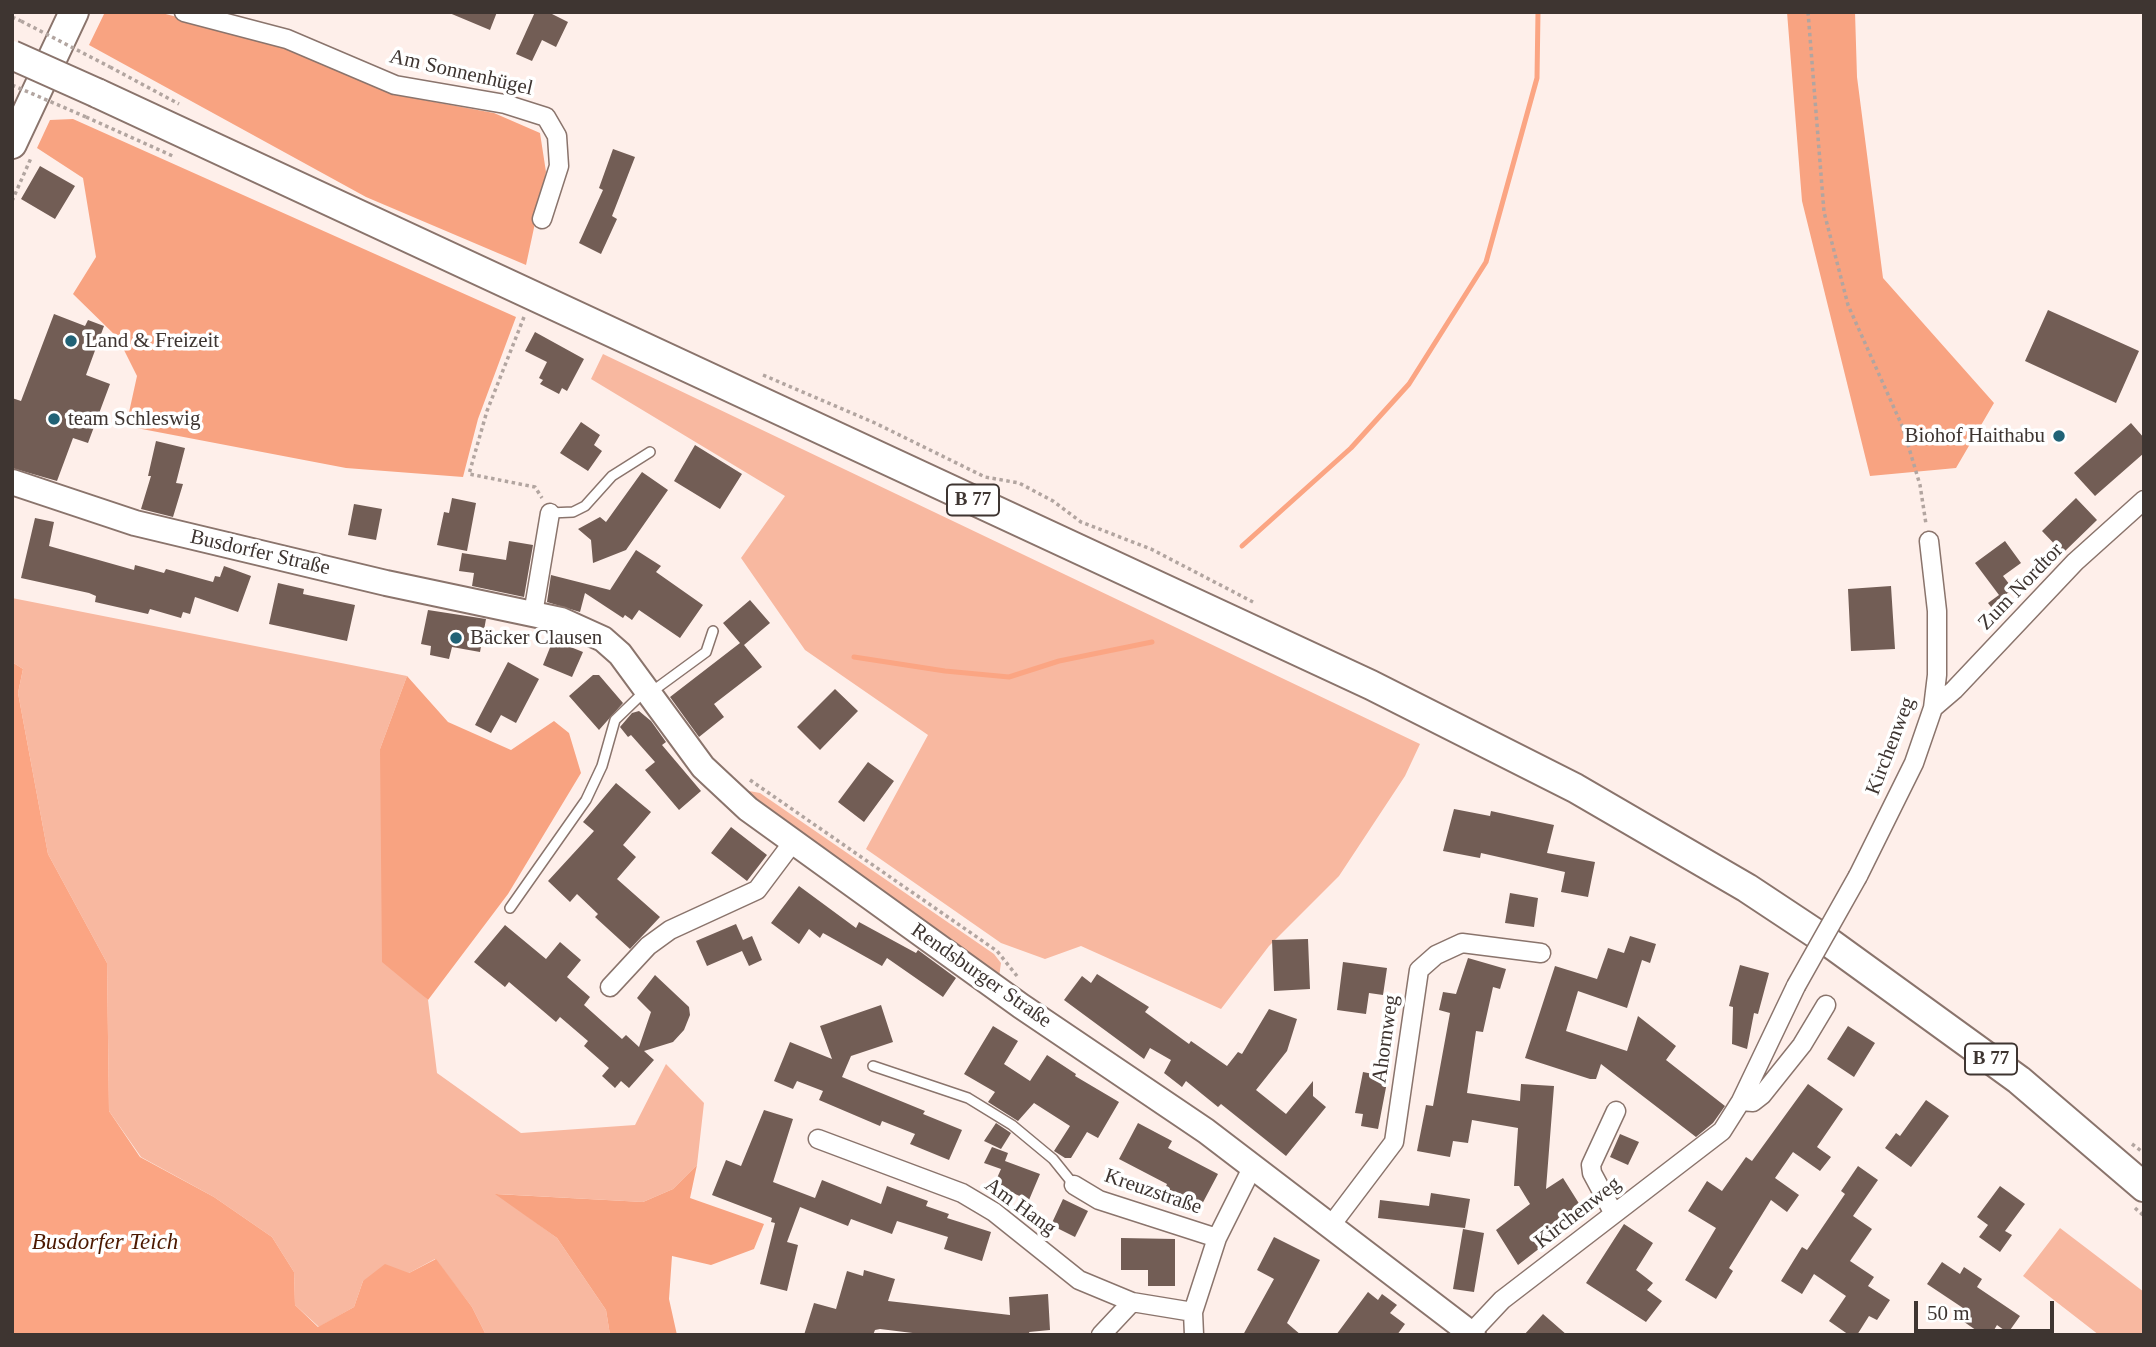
<!DOCTYPE html>
<html>
<head>
<meta charset="utf-8">
<style>
  body { margin:0 }
  #map { position:relative; width:2156px; height:1347px; overflow:hidden; background:#feefea; font-family:Georgia,serif }
  canvas { display:block }
  .frame { position:absolute; inset:0; border:14px solid #3e3531; pointer-events:none }
  .scale { position:absolute; left:1914px; top:1301px; width:140px; height:32px; box-sizing:border-box; border:4px solid #3e3531; border-top:0; padding-left:9px; font-size:21px; line-height:24px; white-space:nowrap; color:#3e3531; -webkit-text-stroke:5px #fff; paint-order:stroke }
</style>
</head>
<body>
<div id="map">
<canvas width="2156" height="1347"></canvas>
<div class="frame"></div>
<div class="scale">50 m</div>
</div>
<script>
const ctx = document.querySelector('canvas').getContext('2d');
ctx.lineJoin = 'round';
function fillPath(path, color) { ctx.fillStyle = color; ctx.fill(path, 'evenodd'); }
const poly = rows => new Path2D(rows.map(r => 'M' + r).join(''));
function strokePath(path, color, width, dash) { ctx.strokeStyle = color; ctx.lineWidth = width; ctx.lineCap = dash ? 'butt' : 'round'; ctx.setLineDash(dash || []); ctx.stroke(path); }
function drawText(font, color, halo, rows, align = 'center') {
  ctx.font = font + ' Georgia,serif'; ctx.lineWidth = 7; ctx.setLineDash([]); ctx.textBaseline = 'middle'; ctx.strokeStyle = halo; ctx.fillStyle = color; for (const [text, x, y, turn = 0] of rows) {
    ctx.save(); ctx.translate(x, y); ctx.rotate((+turn || 0) * Math.PI / 180); ctx.textAlign = isNaN(turn) ? turn : align; if (halo) ctx.strokeText(text, 0, 0); ctx.fillText(text, 0, 0); ctx.restore();
  }
}
fillPath(poly([
  [603,354,1420,744,1405,776,1339,876,1269,946,1221,1009,1081,946,1045,959,1001,943,866,849,928,735,805,650,741,558,785,496,591,379],
  [12,598,407,676,380,749,418,991,428,1000,437,1073,521,1133,635,1125,666,1064,704,1103,697,1165,673,1189,643,1202,497,1194,557,1238,606,1310,610,1335,486,1335,472,1307,435,1259,409,1273,363,1281,354,1307,319,1327,295,1305,294,1272,272,1237,214,1197,141,1157,109,1111,107,963,48,854,18,693,23,669,12,662],
  [744,790,760,793,994,954,1001,963,999,977,803,842],
  [2060,1228,2144,1292,2144,1335,2099,1335,2023,1276]
]), '#f8b8a0');
fillPath(poly([
  [105,12,158,12,284,45,391,94,494,113,540,133,546,172,526,265,366,197,89,45],
  [1787,12,1855,12,1857,77,1883,278,1994,403,1956,468,1870,476,1802,201],
  [73,119,516,317,478,419,463,477,346,468,126,426,137,376,118,338,73,294,96,257,83,178,37,148,50,120],
  [407,676,448,722,511,750,554,721,569,733,581,773,508,894,428,1000,382,962,380,749],
  [697,1165,690,1198,764,1224,754,1249,711,1265,672,1256,669,1299,677,1335,610,1335,606,1310,557,1238,495,1194,643,1202,673,1189]
]), '#f8a381');
fillPath(poly([
  [12,662,23,669,18,693,48,854,107,963,109,1111,140,1157,214,1197,272,1237,294,1272,295,1305,318,1327,354,1307,363,1281,385,1264,409,1273,436,1259,472,1307,486,1335,12,1335]
]), '#fba583');
strokePath(poly([
  [1242,546,1351,448,1409,384,1486,262,1537,78,1538,12],
  [854,657,945,671,1009,677,1059,661,1152,642]
]), '#fba583', 5);
fillPath(poly([
  [447,12,497,12,490,30],
  [535,12,548,12,568,22,556,47,542,40,532,61,516,54],
  [613,149,635,157,612,216,617,219,601,254,579,243,603,190,599,188],
  [40,166,75,186,55,219,21,199],
  [2048,310,2139,351,2116,403,2025,361],
  [54,314,85,326,88,320,104,326,86,375,110,384,88,443,73,438,57,481,12,468,12,398,21,401],
  [535,332,584,359,567,391,562,388,559,394,540,384,543,380,539,378,547,362,525,351],
  [581,422,600,435,594,445,602,451,588,471,560,453],
  [2131,423,2144,438,2144,453,2095,496,2074,473],
  [156,441,185,448,176,483,183,484,173,517,141,509,151,476,148,476],
  [695,445,742,474,720,509,674,481],
  [642,472,668,490,626,550,593,563,591,540,578,529,600,517,606,522],
  [452,498,476,503,467,551,437,545,444,512,449,513],
  [2076,498,2097,520,2063,553,2042,531],
  [354,504,382,509,376,540,348,535],
  [35,518,54,522,49,546,134,570,135,565,164,573,166,569,213,582,215,576,220,577,224,566,251,576,238,612,195,597,190,614,183,612,181,618,150,609,148,614,95,602,96,596,89,593,21,578],
  [509,541,533,545,524,597,472,586,474,573,459,571,462,553,506,560],
  [2005,541,2021,563,2003,576,2013,589,2005,595,2014,606,1999,617,1988,603,1999,595,1975,563],
  [636,550,661,566,656,572,703,605,680,638,639,610,632,620,625,615,623,618,585,593,580,612,547,602,551,575,610,590],
  [278,583,304,589,303,594,355,605,347,641,269,624],
  [1891,586,1895,649,1851,651,1848,589],
  [750,600,770,623,744,645,762,667,714,704,724,717,699,737,670,697,740,643,723,623],
  [428,610,486,619,480,652,452,647,449,659,430,655,431,646,421,644],
  [553,640,583,652,572,677,543,665],
  [508,662,539,679,516,723,501,715,491,733,475,725],
  [593,675,599,675,623,703,599,730,569,696],
  [835,689,858,711,820,750,797,727],
  [639,711,651,721,666,742,662,745,701,791,679,810,645,770,655,762,631,735,628,737,620,727,632,713],
  [868,762,894,781,864,822,838,802],
  [616,783,651,812,623,845,636,857,617,879,660,917,630,949,595,917,598,914,577,894,570,902,548,881,594,831,583,822],
  [1454,809,1490,816,1491,811,1554,825,1547,853,1595,862,1588,897,1561,892,1565,872,1481,853,1480,858,1443,851],
  [731,827,767,855,747,881,711,853],
  [799,886,856,928,859,922,916,953,918,950,956,978,943,997,887,958,882,966,823,933,820,938,809,929,799,944,771,923],
  [1510,893,1538,898,1534,927,1505,923],
  [736,924,743,940,752,936,762,960,749,966,742,951,707,966,696,941],
  [505,925,546,959,560,942,581,960,567,977,590,997,584,1005,622,1039,626,1035,639,1047,651,1012,637,998,655,975,689,1007,690,1015,684,1030,673,1042,644,1051,654,1060,629,1088,621,1081,615,1088,602,1076,609,1068,584,1046,588,1041,560,1017,556,1022,509,982,505,987,474,962],
  [1630,936,1656,944,1650,963,1642,960,1627,1008,1578,991,1566,1031,1627,1051,1638,1016,1676,1046,1666,1060,1725,1106,1713,1123,1696,1137,1601,1064,1596,1079,1590,1079,1525,1058,1555,966,1597,979,1608,948,1624,953],
  [1308,939,1310,989,1274,991,1272,940],
  [1468,958,1506,969,1500,989,1493,987,1483,1032,1476,1031,1467,1093,1520,1101,1521,1084,1554,1086,1546,1189,1563,1178,1585,1213,1518,1265,1496,1230,1530,1204,1519,1186,1514,1186,1518,1128,1472,1120,1468,1143,1453,1141,1450,1157,1417,1151,1426,1105,1433,1106,1450,1013,1439,1010,1443,992,1456,994],
  [1343,962,1387,968,1383,995,1369,993,1366,1014,1337,1010],
  [1740,965,1769,973,1758,1014,1754,1013,1747,1049,1732,1044,1733,1007,1729,1006],
  [1097,974,1149,1007,1145,1012,1189,1044,1191,1041,1227,1066,1238,1052,1242,1054,1269,1009,1297,1019,1287,1051,1256,1090,1286,1114,1313,1081,1313,1096,1326,1107,1286,1156,1221,1104,1218,1107,1186,1081,1182,1087,1164,1073,1171,1060,1150,1048,1144,1059,1064,1000,1082,976,1091,983],
  [881,1005,893,1042,851,1056,842,1077,925,1111,923,1114,962,1130,949,1160,910,1144,915,1134,882,1121,880,1126,819,1100,823,1091,797,1081,793,1089,774,1081,790,1042,832,1059,820,1026],
  [993,1026,1018,1041,1004,1064,1030,1081,1047,1055,1076,1074,1075,1076,1119,1102,1098,1138,1087,1132,1071,1158,1065,1158,1054,1151,1070,1126,1034,1103,1018,1121,988,1102,995,1092,964,1074],
  [1848,1026,1875,1043,1854,1077,1827,1059],
  [1363,1072,1388,1077,1378,1129,1361,1126,1363,1114,1355,1113],
  [1808,1084,1843,1109,1817,1147,1831,1157,1820,1171,1793,1152,1775,1178,1799,1195,1787,1212,1771,1200,1729,1268,1733,1271,1716,1299,1685,1280,1716,1228,1688,1211,1707,1181,1722,1191,1746,1157,1752,1161],
  [1926,1100,1949,1116,1911,1167,1885,1148,1896,1133,1900,1136],
  [764,1110,793,1119,773,1182,815,1198,822,1180,881,1204,887,1186,928,1201,926,1206,949,1214,947,1218,991,1232,982,1261,944,1249,948,1237,897,1221,892,1234,851,1219,848,1226,800,1207,787,1242,798,1245,787,1291,760,1284,775,1223,771,1222,772,1218,712,1195,726,1160,741,1166],
  [996,1123,1011,1133,1001,1149,984,1141],
  [1138,1123,1172,1141,1168,1148,1218,1174,1200,1208,1165,1189,1167,1184,1119,1159],
  [1620,1134,1639,1142,1628,1165,1610,1157],
  [992,1147,1008,1153,1005,1161,1040,1174,1029,1200,994,1185,1001,1169,984,1163],
  [1858,1166,1878,1180,1853,1216,1872,1229,1850,1261,1874,1277,1868,1286,1890,1300,1877,1320,1869,1316,1857,1335,1849,1335,1829,1321,1846,1296,1814,1274,1802,1294,1781,1281,1802,1247,1807,1250,1845,1194,1841,1191],
  [2000,1186,2025,1204,2005,1231,2012,1235,2000,1252,1979,1237,1988,1225,1977,1217],
  [1431,1193,1470,1199,1465,1228,1378,1218,1380,1200,1429,1206],
  [1063,1199,1088,1211,1075,1237,1051,1225],
  [1624,1224,1653,1243,1636,1270,1653,1283,1647,1290,1662,1301,1646,1322,1586,1283],
  [1463,1229,1484,1233,1474,1292,1453,1289],
  [1274,1237,1320,1260,1287,1323,1301,1335,1243,1335,1274,1279,1257,1270],
  [1121,1238,1175,1239,1175,1286,1148,1286,1148,1270,1121,1270],
  [1942,1262,1960,1274,1964,1267,1982,1279,1977,1287,2020,1316,2008,1333,1997,1325,1991,1335,1983,1335,1957,1317,1963,1308,1927,1284],
  [864,1270,895,1279,888,1301,1010,1315,1009,1297,1048,1294,1050,1330,1029,1332,1030,1335,929,1335,880,1329,875,1330,873,1335,804,1335,814,1303,836,1309,847,1271,863,1276],
  [1368,1292,1378,1300,1382,1294,1397,1305,1390,1313,1405,1324,1397,1335,1336,1335],
  [1543,1314,1567,1335,1524,1335]
]), '#725d55');
const lane = poly([
  [550,513,573,512,585,506,612,476,650,452],
  [650,693,706,652,713,631],
  [510,908,586,800,602,766,615,720,645,691],
  [873,1066,968,1098,1012,1125,1053,1159,1074,1185]
]);
const street = poly([
  [184,12,287,39,395,85,505,104,546,117,557,136,559,166,542,219],
  [533,614,550,513],
  [1933,708,1954,690,2075,562,2144,500],
  [1858,876,1914,763,1933,708,1937,675,1937,611,1929,541],
  [610,987,648,946,670,930,757,890,793,842],
  [1741,1101,1753,1102,1762,1095,1802,1045,1826,1005],
  [818,1139,962,1193,994,1212,1079,1280,1132,1302,1193,1312],
  [1074,1185,1099,1200,1217,1238],
  [1614,1214,1592,1173,1591,1165,1616,1111],
  [1332,1224,1394,1142,1419,970,1436,955,1462,943,1541,953],
  [1471,1333,1502,1300,1722,1131,1741,1101,1796,986],
  [1101,1335,1132,1302],
  [1194,1335,1193,1312,1217,1238,1253,1166]
]);
const secondary = poly([
  [12,482,135,523,386,583,561,620,603,639,620,654,703,767,748,809,1021,1006,1206,1131,1473,1335]
]);
const primary = poly([
  [97,93,1371,685,1575,788,1747,888,1830,943,2019,1080,2144,1187],
  [12,144,74,12]
]);
strokePath(lane, '#8a746c', 12);
strokePath(street, '#8a746c', 21);
strokePath(secondary, '#8a746c', 28);
strokePath(primary, '#8a746c', 32);
strokePath(poly([
  [1808,12,1824,212,1848,305,1903,428,1920,485,1926,524],
  [12,17,21,21],
  [110,67,179,104],
  [86,117,175,157],
  [12,201,31,158],
  [524,317,487,411,469,474,535,487,542,498],
  [763,375,875,423,985,477,1019,483,1053,501,1081,522,1151,549,1253,602],
  [750,780,997,951,1017,976],
  [2132,1144,2144,1153],
  [2135,1208,2144,1216]
]), '#b2a5a0', 3.5, [3.5, 3.5]);
strokePath(lane, '#fff', 9);
strokePath(street, '#fff', 18);
strokePath(secondary, '#fff', 24);
strokePath(primary, '#fff', 28);
const streetBridge = poly([
  [1796,986,1858,876]
]);
const primaryBridge = poly([
  [12,55,97,93]
]);
strokePath(streetBridge, '#8a746c', 21, []);
strokePath(primaryBridge, '#8a746c', 32, []);
strokePath(poly([
  [21,21,110,67],
  [12,85,86,117]
]), '#b2a5a0', 3.5, [3.5, 3.5]);
strokePath(streetBridge, '#fff', 18);
strokePath(primaryBridge, '#fff', 28);
for (const [x, y, r, color] of [
  [71,341,7,"#216276"],
  [54,419,7,"#216276"],
  [2059,436,7,"#216276"],
  [456,638,7,"#216276"]
]) { const dot = new Path2D(); dot.arc(x, y, r, 0, 2 * Math.PI); ctx.fillStyle = color; ctx.fill(dot); strokePath(dot, '#fff', 2.5); }
for (const [x, y, w] of [
  [973,500,52],
  [1991,1059,52]
]) { const box = new Path2D(); box.roundRect(x - w / 2, y - 15.5, w, 31, 5); ctx.fillStyle = '#fff'; ctx.fill(box); strokePath(box, '#3e3531', 2); }
drawText('bold 19px', '#3e3531', null, [
  ["B 77",973,500],
  ["B 77",1991,1059]
]);
drawText('21px', '#3e3531', '#fff', [
  ["Am Sonnenhügel",461,73,13],
  ["Busdorfer Straße",260,553,13],
  ["Zum Nordtor",2021,587,-46],
  ["Kirchenweg",1891,746,-69],
  ["Rendsburger Straße",981,976,35],
  ["Ahornweg",1386,1039,-82],
  ["Kreuzstraße",1153,1192,19],
  ["Am Hang",1020,1207,36],
  ["Kirchenweg",1578,1213,-38]
]);
drawText('21px', '#3e3531', '#fff', [
  ["Land & Freizeit",85,341],
  ["team Schleswig",68,419],
  ["Biohof Haithabu",2045,436,"right"],
  ["Bäcker Clausen",470,638]
], 'left');
drawText('italic 23px', '#4c1901', '#fff', [
  ["Busdorfer Teich",105,1243]
]);
</script>
</body>
</html>
